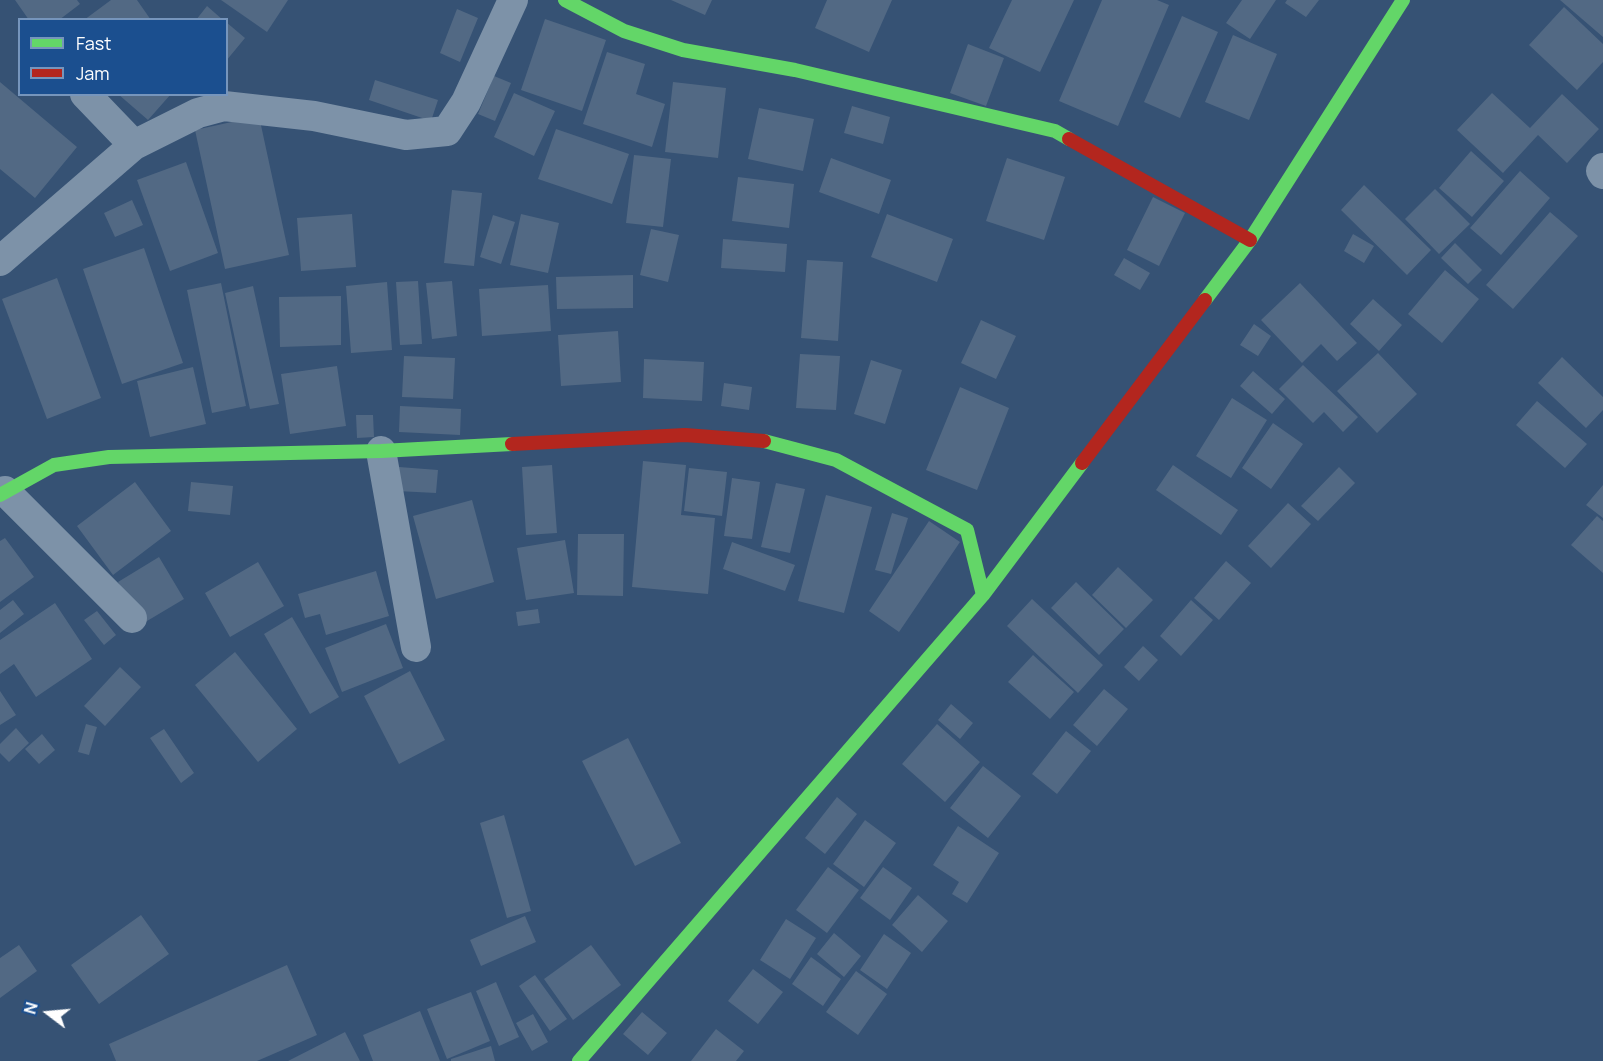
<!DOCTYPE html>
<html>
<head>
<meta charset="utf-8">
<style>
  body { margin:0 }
  #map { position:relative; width:1603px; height:1061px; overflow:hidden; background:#365274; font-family:Manrope,sans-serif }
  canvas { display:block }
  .legend { position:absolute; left:18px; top:18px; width:210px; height:78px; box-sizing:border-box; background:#1b4f8f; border:2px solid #7695bc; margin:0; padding:8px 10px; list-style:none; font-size:18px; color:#fff }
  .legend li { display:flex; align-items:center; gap:12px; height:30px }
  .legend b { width:30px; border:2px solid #7695bc }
  .north { position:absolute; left:18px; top:983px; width:60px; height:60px; -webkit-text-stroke:4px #1b4f8f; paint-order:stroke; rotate:286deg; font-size:16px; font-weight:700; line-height:24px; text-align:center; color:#fff }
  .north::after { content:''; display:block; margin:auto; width:21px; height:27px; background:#fff; clip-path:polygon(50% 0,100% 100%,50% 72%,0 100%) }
</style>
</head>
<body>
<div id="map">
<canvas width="1603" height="1061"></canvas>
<ul class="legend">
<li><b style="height:8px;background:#63d668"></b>Fast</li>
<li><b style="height:8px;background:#b3261e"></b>Jam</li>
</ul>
<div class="north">N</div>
</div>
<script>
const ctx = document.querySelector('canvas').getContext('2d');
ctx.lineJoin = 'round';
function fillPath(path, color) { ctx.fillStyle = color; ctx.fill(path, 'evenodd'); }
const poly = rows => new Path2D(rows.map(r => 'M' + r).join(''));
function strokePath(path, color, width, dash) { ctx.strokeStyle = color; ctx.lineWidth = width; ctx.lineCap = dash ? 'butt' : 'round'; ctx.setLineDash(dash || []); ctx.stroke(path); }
fillPath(poly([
  [15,0,77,0,80,4,59,20,29,20],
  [111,0,137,0,151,20,84,20],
  [221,0,288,0,267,32],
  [671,0,712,0,705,15],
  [827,0,892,0,869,52,815,28],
  [1012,0,1074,0,1040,72,989,48],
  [1102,0,1157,0,1169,5,1118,126,1059,101],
  [1242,0,1276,0,1250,39,1226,23],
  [1287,0,1319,0,1306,17,1285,3],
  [1560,0,1603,0,1603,37],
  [207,6,223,20,196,20],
  [1564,7,1603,44,1603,62,1577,90,1529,45],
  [457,9,478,18,460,62,440,53],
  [1182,16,1218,32,1180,118,1144,102],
  [545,19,606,40,582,111,521,90],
  [226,22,245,38,226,61],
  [1233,35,1277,54,1249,120,1205,102],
  [968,44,1004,58,986,106,950,93],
  [607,52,645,64,636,94,665,104,652,147,583,124],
  [494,76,511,83,495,121,478,114],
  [375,80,438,100,431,121,369,100],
  [0,82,77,147,35,198,0,169],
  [673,82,726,88,718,158,665,152],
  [514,93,555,111,534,156,494,137],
  [1492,93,1530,128,1562,94,1599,129,1567,163,1538,135,1503,173,1457,130],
  [118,94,171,94,148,120],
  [852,106,890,117,883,144,844,133],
  [759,108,814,119,803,171,748,159],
  [259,116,289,255,225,269,195,130],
  [556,129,629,154,612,204,538,179],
  [1471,151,1504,181,1472,217,1439,188],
  [634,155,671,159,663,227,626,223],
  [831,158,891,180,879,214,819,192],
  [1007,158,1065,177,1044,240,986,221],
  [186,162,218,253,170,271,137,180],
  [1520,171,1550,198,1501,255,1470,228],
  [738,177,794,184,789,228,732,221],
  [1364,185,1431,250,1407,275,1341,210],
  [1435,189,1470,224,1439,254,1405,219],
  [452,190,482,193,474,266,444,263],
  [1153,197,1185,213,1159,266,1127,250],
  [132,200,143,225,115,237,104,213],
  [1550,212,1578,236,1513,309,1486,285],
  [352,214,356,267,301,271,297,218],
  [521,214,559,223,548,273,510,265],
  [887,214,953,239,937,282,871,257],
  [493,215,515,222,501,264,480,257],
  [651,229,679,235,668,282,640,275],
  [1353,234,1374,246,1364,263,1344,251],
  [723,239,787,244,785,272,721,268],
  [1455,243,1482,270,1468,284,1441,258],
  [144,248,183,363,122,384,83,269],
  [1124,258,1150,273,1140,290,1114,275],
  [807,260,843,262,838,341,801,338],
  [1445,270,1479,299,1442,343,1408,314],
  [633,275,633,308,557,309,556,277],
  [57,278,101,398,47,419,2,299],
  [418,281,422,344,400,345,396,282],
  [452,281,457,336,432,339,426,283],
  [387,282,392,350,351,353,346,286],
  [221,283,246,406,212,413,187,290],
  [1300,283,1357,343,1337,361,1321,344,1302,363,1261,320],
  [548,285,551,331,482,336,479,289],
  [253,286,279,404,250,409,225,293],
  [341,296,341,345,280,347,279,297],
  [1373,299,1402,325,1379,351,1350,324],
  [981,320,1016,336,996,379,961,363],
  [1254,324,1271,336,1258,356,1240,345],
  [618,331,621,382,561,386,558,335],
  [1378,353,1417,394,1377,433,1337,391],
  [800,354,840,356,836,410,796,408],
  [404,356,455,358,453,399,402,397],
  [1562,357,1603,397,1603,410,1586,428,1538,383],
  [644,359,704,362,702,401,643,398],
  [871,360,902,370,885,424,854,414],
  [1303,365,1358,417,1343,432,1324,412,1313,423,1279,389],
  [337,366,346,426,290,434,281,374],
  [193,367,206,424,150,437,137,381],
  [1253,371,1285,399,1272,414,1240,386],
  [724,383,752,387,749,410,721,406],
  [960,387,1009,408,977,490,926,470],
  [1232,398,1267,420,1231,478,1196,456],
  [1537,401,1587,444,1565,468,1516,425],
  [400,406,461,409,460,435,399,432],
  [356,415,373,415,374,437,357,438],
  [1273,423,1303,444,1271,489,1242,468],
  [643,461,686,465,681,515,715,518,708,594,632,587],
  [552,465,557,533,526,535,522,467],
  [1173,465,1238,510,1221,535,1156,490],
  [399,467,438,470,436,493,397,491],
  [1339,467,1355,483,1318,521,1301,506],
  [689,468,727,472,722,516,684,511],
  [732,478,760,482,752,539,724,536],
  [135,482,171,531,113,575,77,526],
  [191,482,233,486,230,515,188,511],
  [776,483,805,489,790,553,761,547],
  [1603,485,1603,518,1586,505],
  [826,495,872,507,844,613,798,601],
  [472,500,494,582,436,599,413,516],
  [1288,503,1311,524,1271,568,1248,546],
  [892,513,908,518,891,574,875,570],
  [1597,516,1603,521,1603,573,1571,545],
  [929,521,960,542,899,632,869,611],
  [578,534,624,534,623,596,577,595],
  [5,538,34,577,0,602,0,541],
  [565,540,574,593,526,600,517,548],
  [732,542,795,565,785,591,723,569],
  [159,557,184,599,142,624,118,582],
  [1226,561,1251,583,1219,620,1194,598],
  [258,562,284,606,230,637,205,593],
  [1118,567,1153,600,1126,628,1092,595],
  [376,571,389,616,326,635,320,614,305,618,298,594],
  [1076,582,1124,629,1099,655,1051,608],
  [1032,599,1103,665,1078,693,1007,626],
  [13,600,24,614,0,633,0,610],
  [1191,600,1213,620,1181,656,1160,636],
  [55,603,92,659,36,697,14,664,0,674,0,640],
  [538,609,540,623,518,626,516,612],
  [97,611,116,635,104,645,84,620],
  [292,617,339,697,310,714,264,634],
  [386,624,403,668,342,692,325,648],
  [1143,646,1158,660,1139,681,1124,667],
  [235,652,297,729,258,762,195,685],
  [1033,655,1074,692,1050,719,1008,682],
  [120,667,141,687,105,726,84,706],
  [410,671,445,740,399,764,364,696],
  [1104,689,1128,709,1097,746,1073,725],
  [0,691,16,715,0,725],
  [951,704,973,723,960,739,938,720],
  [86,724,97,727,89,755,78,752],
  [937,724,980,762,945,802,902,764],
  [16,728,29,743,9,762,0,753,0,744],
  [164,729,194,773,181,783,150,738],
  [1066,731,1091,751,1057,794,1032,774],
  [42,734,55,750,39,764,25,749],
  [628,738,681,843,635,866,582,761],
  [983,766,1021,796,988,838,950,808],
  [837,797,857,814,825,854,805,838],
  [504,815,531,911,507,918,480,823],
  [865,820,896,843,864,887,833,864],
  [958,826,999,853,967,903,952,894,959,882,933,865],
  [828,867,859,890,827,933,796,910],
  [883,867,912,888,890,920,860,898],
  [918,895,948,921,922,952,892,925],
  [141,915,169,954,99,1004,71,965],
  [525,916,536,942,481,966,470,940],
  [786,919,816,938,790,979,760,960],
  [834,933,861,956,844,977,817,954],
  [884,934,911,953,887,989,860,970],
  [19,945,37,971,0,998,0,958],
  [591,945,621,985,573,1020,544,979],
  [811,957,841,979,823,1006,792,984],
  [287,965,317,1035,257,1061,116,1061,109,1044],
  [753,969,783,992,758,1024,728,1001],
  [856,971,887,994,858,1035,826,1012],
  [535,975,567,1019,550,1031,519,986],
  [496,982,519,1037,499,1046,476,991],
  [471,992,490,1041,447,1059,427,1009],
  [420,1011,440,1061,373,1061,363,1035],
  [642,1012,667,1033,648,1055,623,1034],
  [533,1014,548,1042,532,1051,516,1023],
  [716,1029,744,1051,736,1061,691,1061],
  [345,1032,360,1061,288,1061],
  [491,1046,495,1061,451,1061,451,1059]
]), '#526984');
strokePath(poly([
  [85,94,134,145],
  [1603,168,1601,171,1603,174],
  [0,261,134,145,198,113,224,106,314,116,406,135,447,131,466,102,513,0],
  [381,451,416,647],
  [5,491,132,618]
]), '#7d92a8', 30);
strokePath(poly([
  [565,0,624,31,683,50,795,70,1055,131,1069,139],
  [1205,300,1250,240,1403,0],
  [764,441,836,460,967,530,983,595],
  [0,495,54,465,109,457,381,451,512,444],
  [579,1061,983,595,1082,463]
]), '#63d668', 14);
strokePath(poly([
  [1069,139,1250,240],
  [512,444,685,435,764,441],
  [1082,463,1205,300]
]), '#b3261e', 14);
</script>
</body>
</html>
